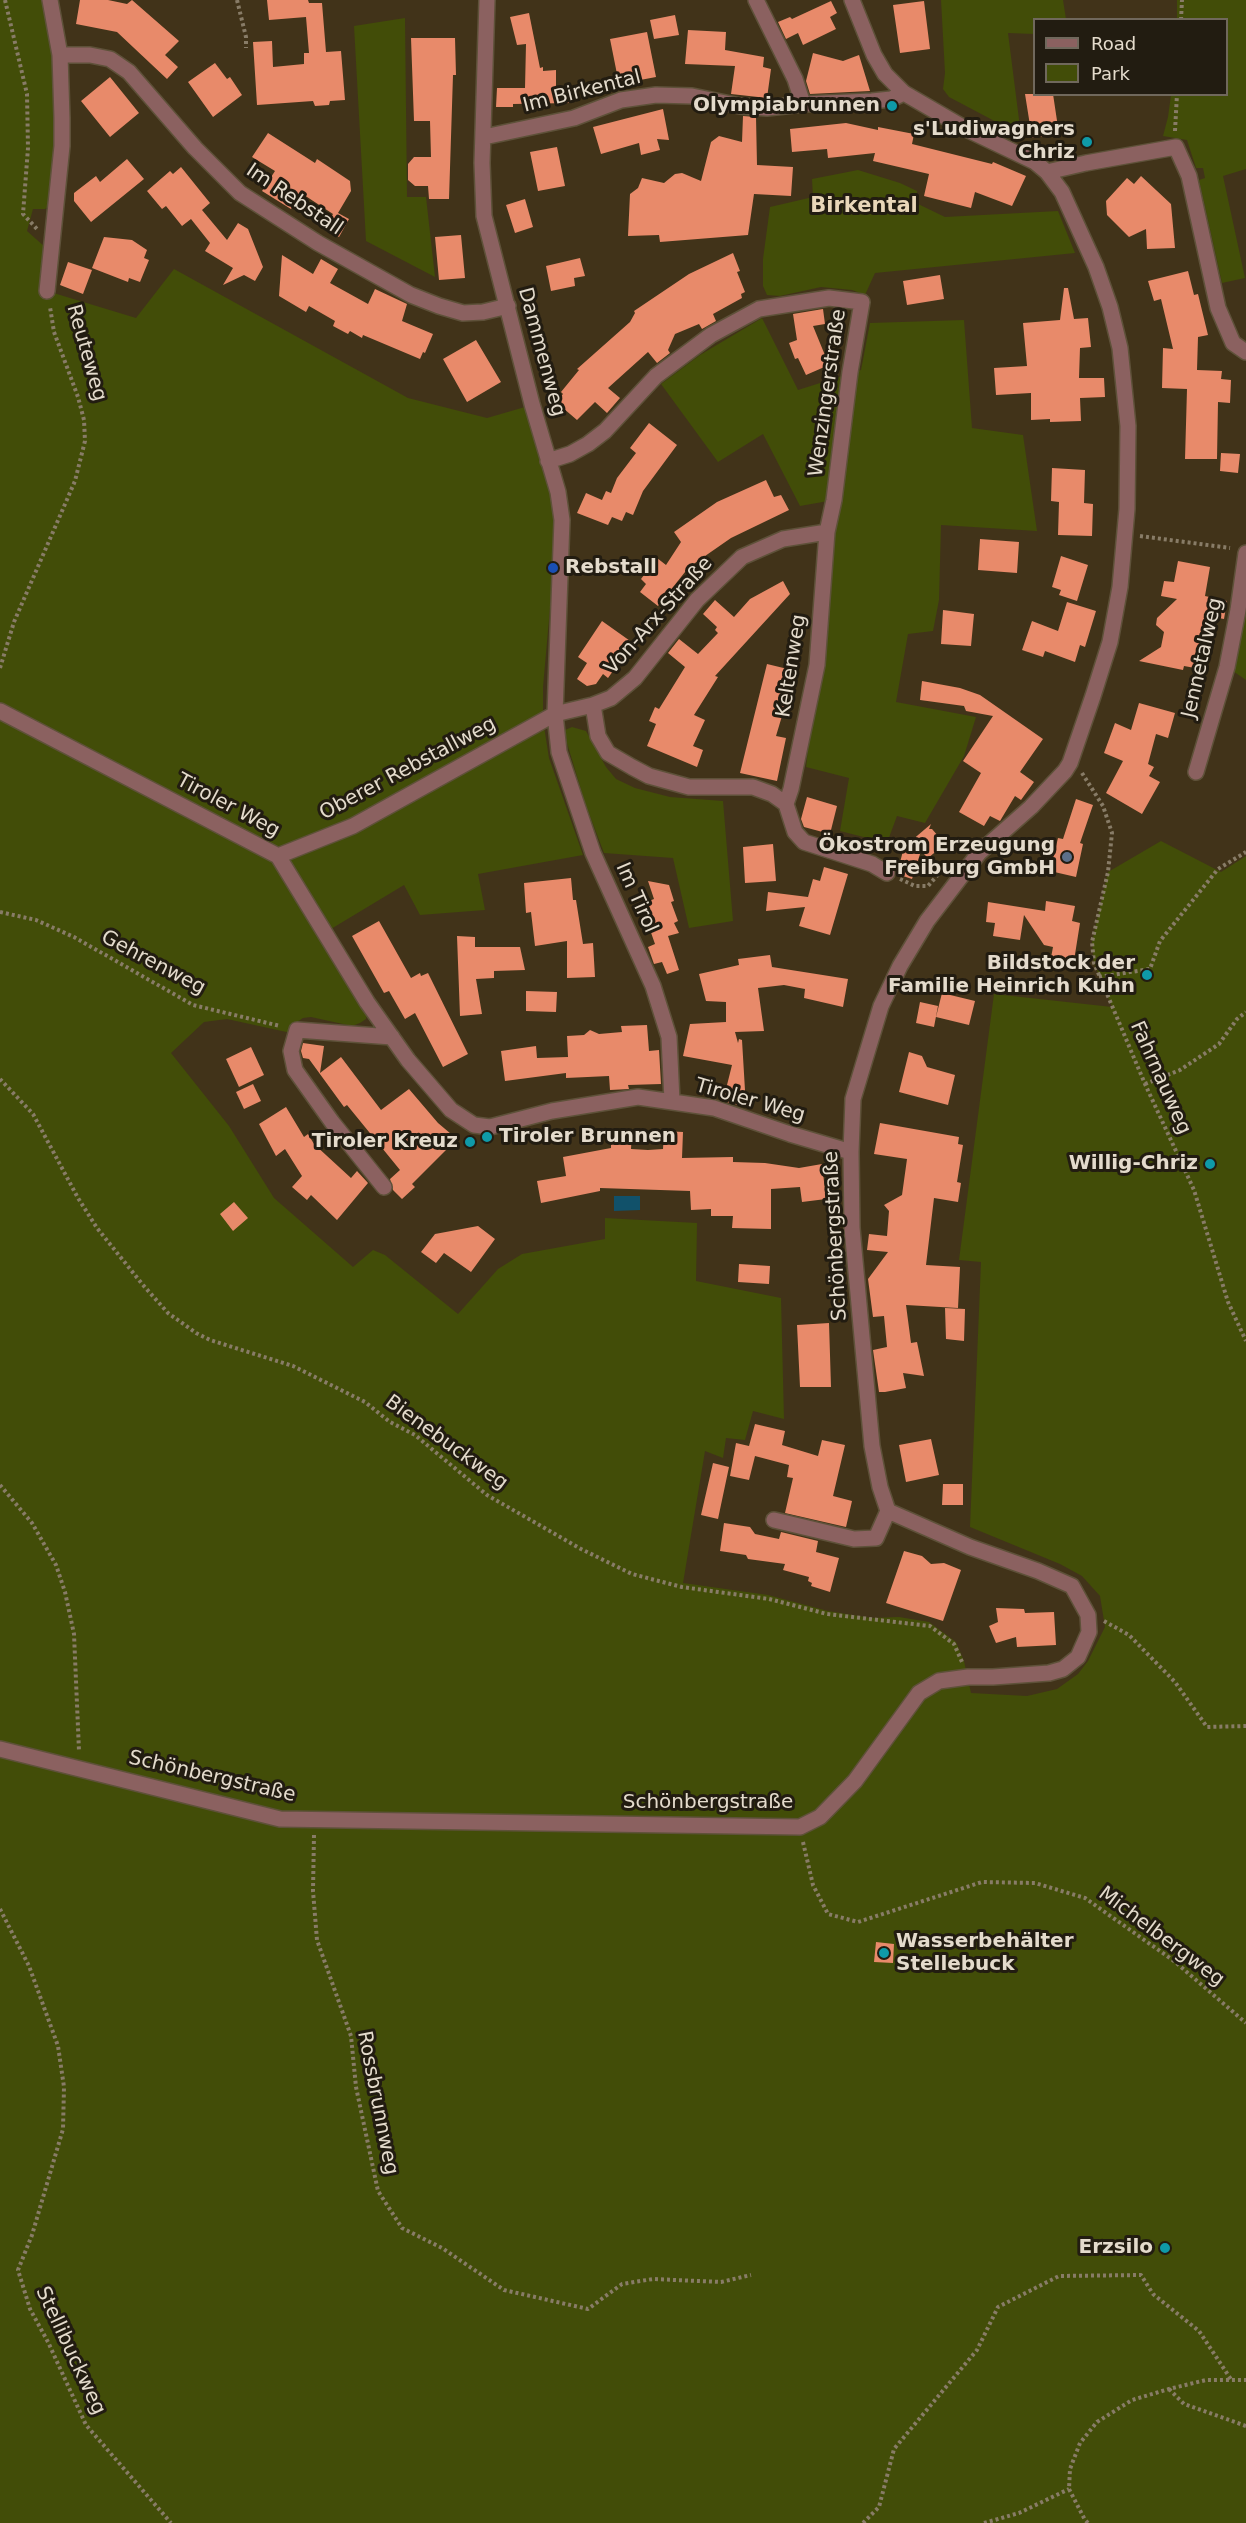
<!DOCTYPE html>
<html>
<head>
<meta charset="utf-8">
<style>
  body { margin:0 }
  #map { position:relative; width:1246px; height:2523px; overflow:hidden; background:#413319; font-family:"DejaVu Sans",sans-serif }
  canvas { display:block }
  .legend { position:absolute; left:1033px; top:18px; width:195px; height:78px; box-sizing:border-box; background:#221c11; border:2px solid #70685c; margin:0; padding:8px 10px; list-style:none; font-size:18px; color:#e4dbcc }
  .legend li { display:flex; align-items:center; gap:12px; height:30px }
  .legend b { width:30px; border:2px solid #70685c }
</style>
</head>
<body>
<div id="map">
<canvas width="1246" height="2523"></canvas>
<ul class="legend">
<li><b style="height:8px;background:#8b6160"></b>Road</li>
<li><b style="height:16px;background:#424d08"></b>Park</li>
</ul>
</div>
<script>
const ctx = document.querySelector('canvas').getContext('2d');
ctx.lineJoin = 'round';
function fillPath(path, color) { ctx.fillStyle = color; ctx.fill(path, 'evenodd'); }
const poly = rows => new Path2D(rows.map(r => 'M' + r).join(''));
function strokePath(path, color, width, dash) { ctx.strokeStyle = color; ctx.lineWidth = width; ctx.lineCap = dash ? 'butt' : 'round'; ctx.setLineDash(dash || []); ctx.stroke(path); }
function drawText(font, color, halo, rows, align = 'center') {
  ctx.font = font + ' "DejaVu Sans",sans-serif'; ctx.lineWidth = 6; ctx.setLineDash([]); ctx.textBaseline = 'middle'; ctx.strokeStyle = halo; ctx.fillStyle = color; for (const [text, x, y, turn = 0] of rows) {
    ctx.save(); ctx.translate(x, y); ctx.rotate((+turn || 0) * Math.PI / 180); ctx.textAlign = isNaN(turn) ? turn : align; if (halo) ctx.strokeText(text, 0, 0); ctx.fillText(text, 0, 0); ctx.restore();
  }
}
fillPath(poly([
  [0,0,45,0,54,49,54,174,49,206,45,209,33,209,27,231,45,247,47,291,136,318,174,269,408,398,487,418,525,407,549,484,554,511,554,563,543,687,543,720,549,758,583,855,478,874,485,910,420,915,404,885,326,932,367,1014,366,1019,360,1023,352,1026,311,1017,303,1018,294,1024,291,1033,227,1019,204,1022,171,1053,229,1126,274,1198,353,1267,373,1250,385,1255,458,1314,498,1269,522,1254,605,1239,605,1218,697,1223,696,1281,781,1298,784,1419,753,1411,745,1440,726,1438,723,1458,705,1451,683,1583,768,1595,828,1611,871,1618,899,1617,929,1622,956,1642,964,1661,971,1693,1027,1696,1057,1689,1078,1674,1088,1661,1105,1627,1100,1596,1082,1576,1060,1564,970,1527,981,1262,959,1260,994,994,1112,1007,1094,963,1092,942,1108,872,1161,841,1221,872,1246,856,1246,2523,0,2523],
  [941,0,1063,0,1066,19,1034,20,1034,34,1008,33,1021,135,949,97,943,89,945,73],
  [1177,0,1246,0,1246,169,1223,176,1245,278,1222,283,1199,180,1205,178,1203,168,1196,168,1187,140,1163,136,1168,117,1171,95,1226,94,1226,20,1177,19],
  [405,18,407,197,426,197,435,277,366,241,354,26],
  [858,170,900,183,917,191,916,203,945,217,1058,211,1075,253,875,273,865,295,852,290,821,287,780,296,767,295,763,286,763,259,770,207,813,197,812,179],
  [762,318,798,390,861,370,870,323,964,320,972,428,1023,435,1037,531,941,525,939,600,933,631,908,634,896,702,976,717,964,756,925,823,897,816,887,843,840,831,849,778,806,767,833,535,841,502,834,500,800,506,763,434,718,462,661,384,700,355],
  [1246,553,1246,680,1227,667],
  [572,727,586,731,606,767,616,779,635,788,670,797,723,801,733,921,689,928,673,858,604,853,585,803,567,743,565,730]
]), '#424d08');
fillPath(poly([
  [614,1196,640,1196,640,1210,614,1211]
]), '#11516a');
fillPath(poly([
  [80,0,108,0,127,4,132,0,179,41,165,55,178,67,167,79,117,32,76,24],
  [267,0,308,0,309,3,322,3,326,52,341,51,345,100,330,101,329,105,315,106,313,101,257,105,253,42,272,41,273,67,304,64,304,53,309,53,306,17,269,20],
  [831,1,837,13,830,17,836,29,803,45,798,33,786,39,778,22,790,17,792,19],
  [924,1,930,49,900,53,893,5],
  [529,13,540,68,543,67,543,71,556,70,556,89,570,89,570,103,513,104,513,107,496,107,497,88,525,88,526,44,517,45,510,17],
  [675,15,679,35,654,39,650,20],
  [688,30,726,32,725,50,764,57,763,67,771,69,767,98,731,94,735,66,685,64],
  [647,32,656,77,619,84,610,39],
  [411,38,455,38,456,75,453,75,449,199,429,199,428,186,415,186,408,180,408,164,414,157,431,157,430,121,414,121],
  [813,53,843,61,859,55,870,91,810,94,806,81],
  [215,63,227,79,230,77,242,95,213,117,188,82],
  [110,77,139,113,110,137,81,101],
  [1025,94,1053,94,1059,134,1032,138],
  [663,109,669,140,657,139,660,150,641,155,639,143,601,154,593,127],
  [743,116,756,117,757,165,793,167,791,196,754,194,748,235,660,242,659,235,628,236,630,194,638,188,642,178,664,183,675,174,682,173,701,181,711,142,719,136,742,142],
  [846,123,878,130,878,127,914,134,912,144,992,164,993,162,1026,176,1012,206,975,192,971,208,924,196,929,174,873,161,875,153,828,158,827,149,792,152,790,129],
  [268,133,315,163,317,159,350,181,351,191,338,213,349,219,339,237,324,229,333,214,301,193,291,209,262,191,275,171,252,157],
  [557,147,565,186,538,191,530,152],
  [127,159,144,179,91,222,74,201,74,193,96,176,100,182],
  [181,167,210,203,202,210,227,240,238,223,248,229,263,267,255,281,244,275,223,285,233,268,205,251,210,243,191,219,182,226,166,206,162,209,147,191,170,171,173,174],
  [1141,176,1171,204,1175,248,1147,249,1146,229,1129,237,1107,215,1106,201,1127,178,1134,184],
  [525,199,533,227,515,233,506,205],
  [461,235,465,278,439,280,435,237],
  [104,237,132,240,147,250,144,258,149,260,140,282,129,278,128,282,92,268],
  [733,253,740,271,737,272,745,292,741,294,742,298,713,314,716,321,702,329,699,324,675,334,668,350,670,353,657,363,648,352,608,388,620,398,607,413,595,402,577,420,556,402,563,394,561,392,579,370,577,369,630,322,635,313,634,311,689,274],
  [282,255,313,274,321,259,338,269,330,283,368,304,375,289,407,304,402,321,433,334,425,353,423,352,420,359,363,335,362,338,350,331,348,334,333,326,335,321,309,306,306,312,279,296],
  [580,258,585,276,574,278,575,286,551,291,546,266],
  [68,262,92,270,83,294,60,285],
  [1188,271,1194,295,1198,294,1208,335,1198,337,1197,370,1222,371,1221,379,1231,380,1230,403,1218,402,1217,459,1185,459,1187,389,1162,388,1163,348,1173,349,1161,299,1154,301,1148,281],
  [940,275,944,299,907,305,903,281],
  [1064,288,1068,288,1074,319,1088,318,1091,347,1080,348,1079,378,1104,378,1105,397,1080,398,1081,421,1050,422,1050,419,1031,420,1031,393,996,395,994,368,1027,366,1023,323,1060,320],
  [823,309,825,324,813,326,829,365,806,375,798,358,795,359,789,343,797,340,793,314],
  [476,340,501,382,467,402,443,359],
  [649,423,677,445,643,491,633,515,626,512,622,521,612,517,608,525,577,513,586,493,602,500,606,491,611,493,617,478,636,453,630,448],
  [1221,453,1240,454,1238,473,1220,471],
  [1052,468,1085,470,1084,503,1093,504,1092,536,1058,535,1059,502,1051,501],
  [766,480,774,497,781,495,789,510,731,538,695,563,691,569,689,567,658,606,640,592,646,584,641,579,657,558,666,565,681,542,674,532,717,502],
  [980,539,1019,542,1017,573,978,570],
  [1061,556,1088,565,1077,601,1059,595,1061,590,1052,587],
  [1178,561,1210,567,1205,596,1227,601,1224,619,1208,616,1202,651,1198,651,1195,668,1184,666,1183,670,1139,661,1161,647,1164,632,1156,625,1157,618,1177,599,1161,596,1164,581,1174,582],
  [783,581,790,594,715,676,718,677,694,715,705,720,693,746,703,750,697,767,647,746,656,724,649,721,655,707,659,709,685,667,668,653,679,639,698,654,718,633,715,630,717,627,703,614,715,600,734,617,750,599],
  [1067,602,1096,611,1085,647,1080,645,1075,662,1045,651,1043,657,1022,650,1032,621,1058,631],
  [943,610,974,614,971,646,941,644],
  [602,621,633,643,608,678,603,674,596,684,587,686,577,679,587,663,578,657],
  [767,664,796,671,789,707,785,706,776,736,786,738,777,781,740,773],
  [922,681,960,688,980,695,1043,739,1020,772,1034,782,1021,800,1015,796,1000,821,990,816,984,826,959,812,981,773,963,761,993,716,966,711,964,706,920,700],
  [1139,703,1175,713,1168,738,1156,734,1148,764,1154,767,1149,776,1160,782,1142,814,1106,793,1123,761,1104,753,1115,723,1131,730],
  [807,797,837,806,830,834,804,827,801,819],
  [1076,799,1093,805,1080,843,1083,844,1076,877,1050,871,1058,838,1063,839],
  [931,824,929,829,932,829,945,844,928,858,921,851,912,879,897,874,904,847],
  [773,844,776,881,745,883,743,847],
  [824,867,848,874,830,935,799,926,805,907,766,911,768,892,808,897,813,879,820,881],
  [571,878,573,900,576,900,583,944,593,943,595,977,567,978,567,941,535,946,531,912,526,913,524,883],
  [648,881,669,885,674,901,671,902,678,921,674,923,679,933,668,936,679,970,667,974,662,962,654,964,648,947,655,944,641,904,654,899],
  [1046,901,1075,906,1072,921,1080,923,1073,967,1050,963,1053,947,1044,945,1024,915,1020,940,993,936,995,923,986,922,988,902,1045,911],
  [379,921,411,978,420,973,421,976,428,973,468,1054,443,1067,415,1013,405,1019,389,991,384,993,352,936],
  [457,936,475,937,475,947,520,947,525,970,494,971,494,978,476,979,482,1014,460,1016],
  [770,955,772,967,848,979,843,1007,804,998,805,989,784,985,758,988,764,1031,735,1032,738,1043,739,1039,742,1040,746,1107,723,1101,732,1065,683,1056,690,1024,726,1022,726,1002,706,1001,699,974,739,965,738,959],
  [526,991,557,992,556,1012,526,1011],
  [942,993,975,1001,969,1025,936,1017],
  [920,1002,938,1006,934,1027,916,1023],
  [647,1025,649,1051,659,1050,661,1084,628,1085,629,1089,610,1090,609,1076,566,1078,566,1073,505,1081,501,1051,536,1046,537,1058,568,1057,567,1036,584,1035,590,1030,599,1034,622,1032,621,1026],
  [303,1043,324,1046,320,1073,341,1057,381,1110,409,1089,438,1123,457,1139,412,1184,415,1187,402,1199,393,1190,390,1179,400,1170,347,1105,344,1107,309,1059,303,1058,301,1051],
  [251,1047,264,1075,239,1087,226,1059],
  [909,1052,922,1056,927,1067,955,1075,948,1105,899,1092],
  [253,1084,261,1101,244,1109,236,1092],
  [286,1107,304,1137,308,1134,314,1144,351,1178,357,1171,368,1183,337,1220,311,1195,307,1200,292,1187,302,1176,285,1149,276,1156,259,1124],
  [880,1123,959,1137,958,1144,963,1145,957,1182,961,1183,958,1202,934,1198,926,1265,960,1267,958,1308,906,1305,911,1343,917,1342,924,1376,903,1373,906,1388,885,1392,879,1392,873,1350,887,1347,884,1316,873,1317,868,1279,888,1252,867,1250,869,1234,887,1236,889,1211,884,1205,902,1195,907,1159,874,1154],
  [611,1130,632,1131,631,1149,648,1150,663,1149,664,1131,683,1132,682,1158,733,1157,733,1162,765,1163,799,1168,822,1164,826,1199,802,1202,800,1187,771,1189,771,1229,732,1228,733,1216,711,1216,711,1209,691,1210,690,1191,600,1188,600,1191,541,1203,537,1181,566,1176,563,1157,611,1148],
  [234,1202,248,1218,233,1231,220,1214],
  [478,1226,495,1239,471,1272,444,1253,436,1263,421,1252,435,1234],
  [739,1264,770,1266,769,1284,738,1282],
  [945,1308,965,1309,964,1341,946,1339],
  [829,1323,831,1387,800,1387,797,1325],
  [755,1424,785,1431,782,1445,818,1456,822,1440,845,1445,833,1496,852,1501,846,1527,785,1513,793,1478,787,1477,789,1465,755,1456,749,1480,730,1476,736,1443,749,1446],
  [931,1439,939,1475,906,1482,899,1445],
  [713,1463,729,1467,718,1519,701,1515],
  [943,1484,963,1484,963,1505,942,1505],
  [724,1523,750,1527,755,1534,779,1539,781,1532,818,1541,816,1552,839,1558,830,1592,811,1586,812,1583,808,1581,809,1577,783,1570,785,1564,748,1559,746,1555,720,1551],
  [904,1551,922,1556,931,1564,944,1563,961,1570,943,1621,886,1603],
  [996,1608,1024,1609,1025,1613,1054,1612,1056,1645,1017,1647,1016,1637,996,1643,989,1626,998,1622],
  [876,1942,894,1944,893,1963,874,1962]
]), '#e88a6a');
const minor = poly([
  [487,0,482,163,484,216,532,404,558,492,562,520,555,714,559,752,593,853,653,986,669,1037,672,1101],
  [756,0,795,79,803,104],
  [60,55,90,55,110,59,129,72,195,148,240,193,318,243,411,295,439,306,463,313,483,312,508,306],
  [484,137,574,118,621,100,656,95,692,96,740,106,767,108,803,104,872,101,891,99,904,93],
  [1047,172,1086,163,1176,147,1189,176,1218,308,1233,343,1246,352],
  [47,291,62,146,62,118,60,55,50,0],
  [548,461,570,454,588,444,605,431,656,376,711,335,759,309,829,298,862,302,850,372,834,500,827,532,817,665,791,789,786,804],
  [593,705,598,736,608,753,632,767,649,776,689,787,753,787,772,794,786,804,795,832,804,842,872,864,887,873],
  [0,711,278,856,367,1002,408,1060,451,1110,474,1125,490,1127,552,1111,638,1097,714,1108,790,1134,851,1152],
  [1196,772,1227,667,1238,610,1246,553],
  [278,856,353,826,555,714,593,705,611,698,635,678,697,600,742,557,783,539,827,532],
  [384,1187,332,1122,295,1070,291,1051,297,1030,392,1037],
  [774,1520,854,1539,876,1538,888,1511],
  [0,1749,280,1819,800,1827,820,1817,855,1781,919,1693,939,1681,968,1677,993,1677,1049,1673,1063,1669,1078,1657,1089,1632,1088,1615,1072,1586,1038,1571,970,1547,888,1511,880,1487,872,1446,852,1228,851,1152,853,1099,881,1006,900,966,927,921,979,853,1031,807,1065,771,1070,763,1093,696,1110,642,1120,587,1127,509,1128,426,1120,348,1110,307,1096,267,1062,192,1047,172,1035,162,966,129,904,93,885,74,874,55,852,0]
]);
strokePath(minor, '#5e5139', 18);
strokePath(poly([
  [5,0,27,94,28,148,23,214,37,229],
  [237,0,246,37,246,48],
  [1181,20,1182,0],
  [1175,131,1177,94],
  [1140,536,1230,548],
  [0,668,14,622,75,481,85,441,84,420,78,397,54,332,50,307],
  [1082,773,1103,806,1112,833,1108,872,1092,942,1094,963,1145,1084,1194,1190,1228,1302,1246,1341],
  [900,879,915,886,928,886,943,869],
  [0,912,36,920,74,937,193,1005,280,1026],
  [1099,977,1150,969,1160,941,1218,869,1246,852],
  [0,1079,33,1114,78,1198,97,1228,143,1285,168,1313,196,1333,210,1340,293,1366,365,1402,390,1422,415,1435,487,1495,581,1549,632,1574,682,1587,769,1599,827,1614,930,1626,954,1644,962,1662],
  [1145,1084,1180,1070,1219,1044,1237,1019,1246,1012],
  [0,1485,32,1523,56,1565,65,1592,74,1634,79,1751],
  [1104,1621,1129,1635,1175,1682,1207,1727,1246,1726],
  [314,1835,313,1891,317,1940,351,2036,356,2087,378,2191,402,2228,442,2248,504,2290,588,2309,622,2284,653,2279,721,2282,751,2275],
  [803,1842,813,1885,828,1914,858,1922,982,1882,1035,1883,1085,1898,1174,1961,1246,2023],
  [0,1909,29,1966,58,2046,64,2087,63,2129,32,2235,18,2270,30,2309,48,2342,86,2425,171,2523],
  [1169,2389,1184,2404,1246,2426],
  [863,2523,879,2507,894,2449,977,2350,998,2307,1059,2276,1141,2275,1153,2294,1199,2331,1232,2381],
  [984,2523,1019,2513,1069,2489],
  [1088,2523,1085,2520,1069,2489,1070,2469,1080,2443,1097,2422,1132,2400,1169,2389,1206,2380,1246,2380]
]), '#887c67', 4, [3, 3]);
strokePath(minor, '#8b6160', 15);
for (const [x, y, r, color] of [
  [892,106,6,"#0f9aa8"],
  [1087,142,6,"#0f9aa8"],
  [553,568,6,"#1a4fb4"],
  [1067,857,6,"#5c6f8a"],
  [1147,975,6,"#0f9aa8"],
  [487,1137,6,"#0f9aa8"],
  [470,1142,6,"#0f9aa8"],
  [1210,1164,6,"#0f9aa8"],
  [884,1953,6,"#0f9aa8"],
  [1165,2248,6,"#0f9aa8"]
]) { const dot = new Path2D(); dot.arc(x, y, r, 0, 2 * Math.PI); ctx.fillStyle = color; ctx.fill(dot); strokePath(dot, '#221c11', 2); }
drawText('20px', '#e4dbcc', '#221c11', [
  ["Im Birkental",582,92,-14],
  ["Im Rebstall",294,200,34],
  ["Dammenweg",541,352,75],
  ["Reuteweg",86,353,74],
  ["Wenzingerstraße",828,393,-82],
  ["Von-Arx-Straße",659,616,-48],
  ["Jennetalweg",1203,658,-77],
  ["Keltenweg",792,666,-81],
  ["Oberer Rebstallweg",408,769,-28],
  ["Tiroler Weg",228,806,28],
  ["Im Tirol",636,898,66],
  ["Gehrenweg",153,963,28],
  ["Fahrnauweg",1160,1078,66],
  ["Tiroler Weg",750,1101,16],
  ["Schönbergstraße",836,1236,-93],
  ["Bienebuckweg",446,1443,36],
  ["Schönbergstraße",212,1777,13],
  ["Schönbergstraße",708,1803],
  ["Michelbergweg",1161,1937,37],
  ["Rossbrunnweg",377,2103,79],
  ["Stellibuckweg",70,2351,65]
]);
drawText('bold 20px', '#e4dbcc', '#221c11', [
  ["Olympiabrunnen",880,106],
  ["s'Ludiwagners",1075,130],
  ["Chriz",1075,153],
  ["Rebstall",565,568,"left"],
  ["Ökostrom Erzeugung",1055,846],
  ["Freiburg GmbH",1055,869],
  ["Bildstock der",1135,964],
  ["Familie Heinrich Kuhn",1135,987],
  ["Tiroler Brunnen",499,1137,"left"],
  ["Tiroler Kreuz",458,1142],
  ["Willig-Chriz",1198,1164],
  ["Wasserbehälter",896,1942,"left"],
  ["Stellebuck",896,1965,"left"],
  ["Erzsilo",1153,2248]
], 'right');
drawText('bold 21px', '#e9d7b9', '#221c11', [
  ["Birkental",864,207]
]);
</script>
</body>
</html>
